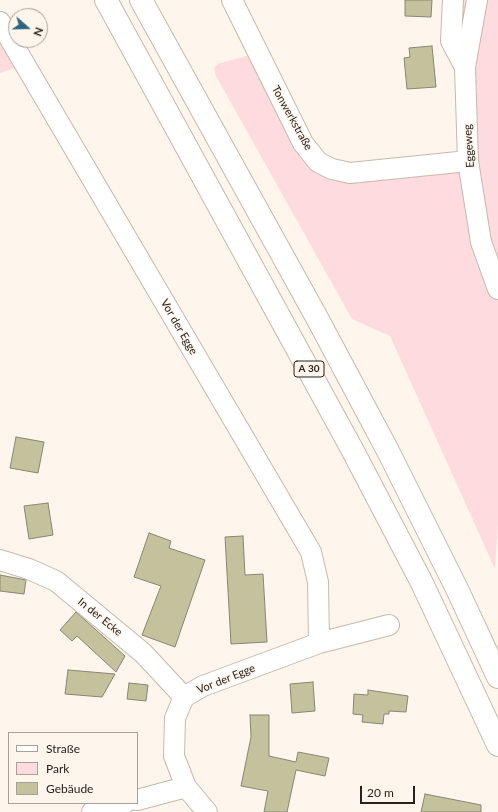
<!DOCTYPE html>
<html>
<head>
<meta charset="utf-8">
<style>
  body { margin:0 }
  #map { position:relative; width:498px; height:812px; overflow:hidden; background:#fef5ec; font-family:Lato,sans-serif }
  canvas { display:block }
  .legend { position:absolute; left:8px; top:732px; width:130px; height:72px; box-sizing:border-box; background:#fef5ec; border:1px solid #a8a199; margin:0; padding:5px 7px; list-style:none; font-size:12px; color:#27221d }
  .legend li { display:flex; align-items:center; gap:8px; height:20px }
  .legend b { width:20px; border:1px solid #a8a199 }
  .north { position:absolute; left:8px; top:8px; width:40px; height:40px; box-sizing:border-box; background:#fef5ec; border:1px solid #a8a199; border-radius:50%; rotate:110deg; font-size:11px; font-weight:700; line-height:16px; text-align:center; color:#27221d }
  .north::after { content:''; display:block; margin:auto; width:14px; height:18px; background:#2b667e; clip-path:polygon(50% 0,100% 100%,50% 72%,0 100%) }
  .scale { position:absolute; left:360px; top:786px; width:55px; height:18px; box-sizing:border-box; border:2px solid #27221d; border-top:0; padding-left:5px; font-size:12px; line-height:14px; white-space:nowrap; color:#27221d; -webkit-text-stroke:3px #fef5ec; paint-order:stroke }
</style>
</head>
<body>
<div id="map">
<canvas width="498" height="812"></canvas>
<ul class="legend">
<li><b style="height:5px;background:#fff"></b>Straße</li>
<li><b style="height:11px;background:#fddbdf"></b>Park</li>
<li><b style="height:11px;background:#c4c19d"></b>Gebäude</li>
</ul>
<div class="north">N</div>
<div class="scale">20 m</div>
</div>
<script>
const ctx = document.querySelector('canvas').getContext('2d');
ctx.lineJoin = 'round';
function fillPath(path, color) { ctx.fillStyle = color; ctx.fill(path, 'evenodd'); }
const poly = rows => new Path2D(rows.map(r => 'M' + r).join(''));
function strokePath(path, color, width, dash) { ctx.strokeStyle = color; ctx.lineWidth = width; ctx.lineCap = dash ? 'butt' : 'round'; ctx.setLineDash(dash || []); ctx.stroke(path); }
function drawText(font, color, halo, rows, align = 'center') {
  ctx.font = font + ' Lato,sans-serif'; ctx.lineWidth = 3; ctx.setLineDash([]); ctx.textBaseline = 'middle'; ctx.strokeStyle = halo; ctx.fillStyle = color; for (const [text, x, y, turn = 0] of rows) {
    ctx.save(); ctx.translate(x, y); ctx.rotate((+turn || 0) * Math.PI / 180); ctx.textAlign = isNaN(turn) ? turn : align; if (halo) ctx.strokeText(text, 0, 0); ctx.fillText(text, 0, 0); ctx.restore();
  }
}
fillPath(poly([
  [456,0,498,0,498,524,495,569,390,336,352,319,216,76,214,68,218,64,256,53,314,167,470,158],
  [0,37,17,67,0,73]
]), '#fddbdf');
const building = poly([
  [405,0,432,0,431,17,405,16,405,0],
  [432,46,436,87,407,89,404,58,410,57,409,48,432,46],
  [16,437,44,442,38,473,10,468,16,437],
  [48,503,53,535,29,539,24,506,48,503],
  [149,533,171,541,169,548,205,560,175,647,142,635,161,586,134,577,149,533],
  [243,536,245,575,263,574,267,642,231,644,225,537,243,536],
  [0,575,26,580,24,594,0,591,0,575],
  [76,612,125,656,116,672,77,636,72,641,60,630,76,612],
  [68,670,115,674,102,697,65,694,68,670],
  [313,682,315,711,292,713,290,684,313,682],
  [129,683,148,685,146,701,127,699,129,683],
  [368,690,408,696,406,712,389,711,389,714,384,714,383,724,362,722,363,715,353,714,354,694,368,695,368,690],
  [250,715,269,715,269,756,296,762,298,752,329,758,325,776,296,770,287,812,264,812,268,791,241,786,251,737,250,715],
  [425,794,481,805,481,812,421,812,425,794]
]);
fillPath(building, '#c4c19d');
strokePath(building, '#878674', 1);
const minor = poly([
  [232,0,303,143,318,162,332,169,350,173,468,161],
  [453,0,451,41,465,67],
  [477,0,465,67,468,161,481,242,498,289],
  [0,22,311,552,318,582,319,643],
  [0,560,29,569,56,581,143,653,184,697],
  [137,800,186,787],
  [92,812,125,803],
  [207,812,186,787,174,756,175,718,184,697,203,686,319,643,389,625]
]);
const motorway = poly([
  [106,0,353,451,422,583,498,745],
  [141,0,316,316,388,451,457,589,498,677]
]);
strokePath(minor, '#c7b9aa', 22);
strokePath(motorway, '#c7b9aa', 24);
strokePath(minor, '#fff', 20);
strokePath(motorway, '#fff', 22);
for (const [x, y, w] of [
  [309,369,30]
]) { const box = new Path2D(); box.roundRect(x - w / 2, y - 8, w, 16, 3); ctx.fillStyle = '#fef5ec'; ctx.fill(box); strokePath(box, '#27221d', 1); }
drawText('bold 10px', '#27221d', null, [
  ["A 30",309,369]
]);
drawText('11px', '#27221d', '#fef5ec', [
  ["Tonwerkstraße",292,118,61],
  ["Eggeweg",469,146,-94],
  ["Vor der Egge",179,327,60],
  ["In der Ecke",100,617,39],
  ["Vor der Egge",226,679,-22]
]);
</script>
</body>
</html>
